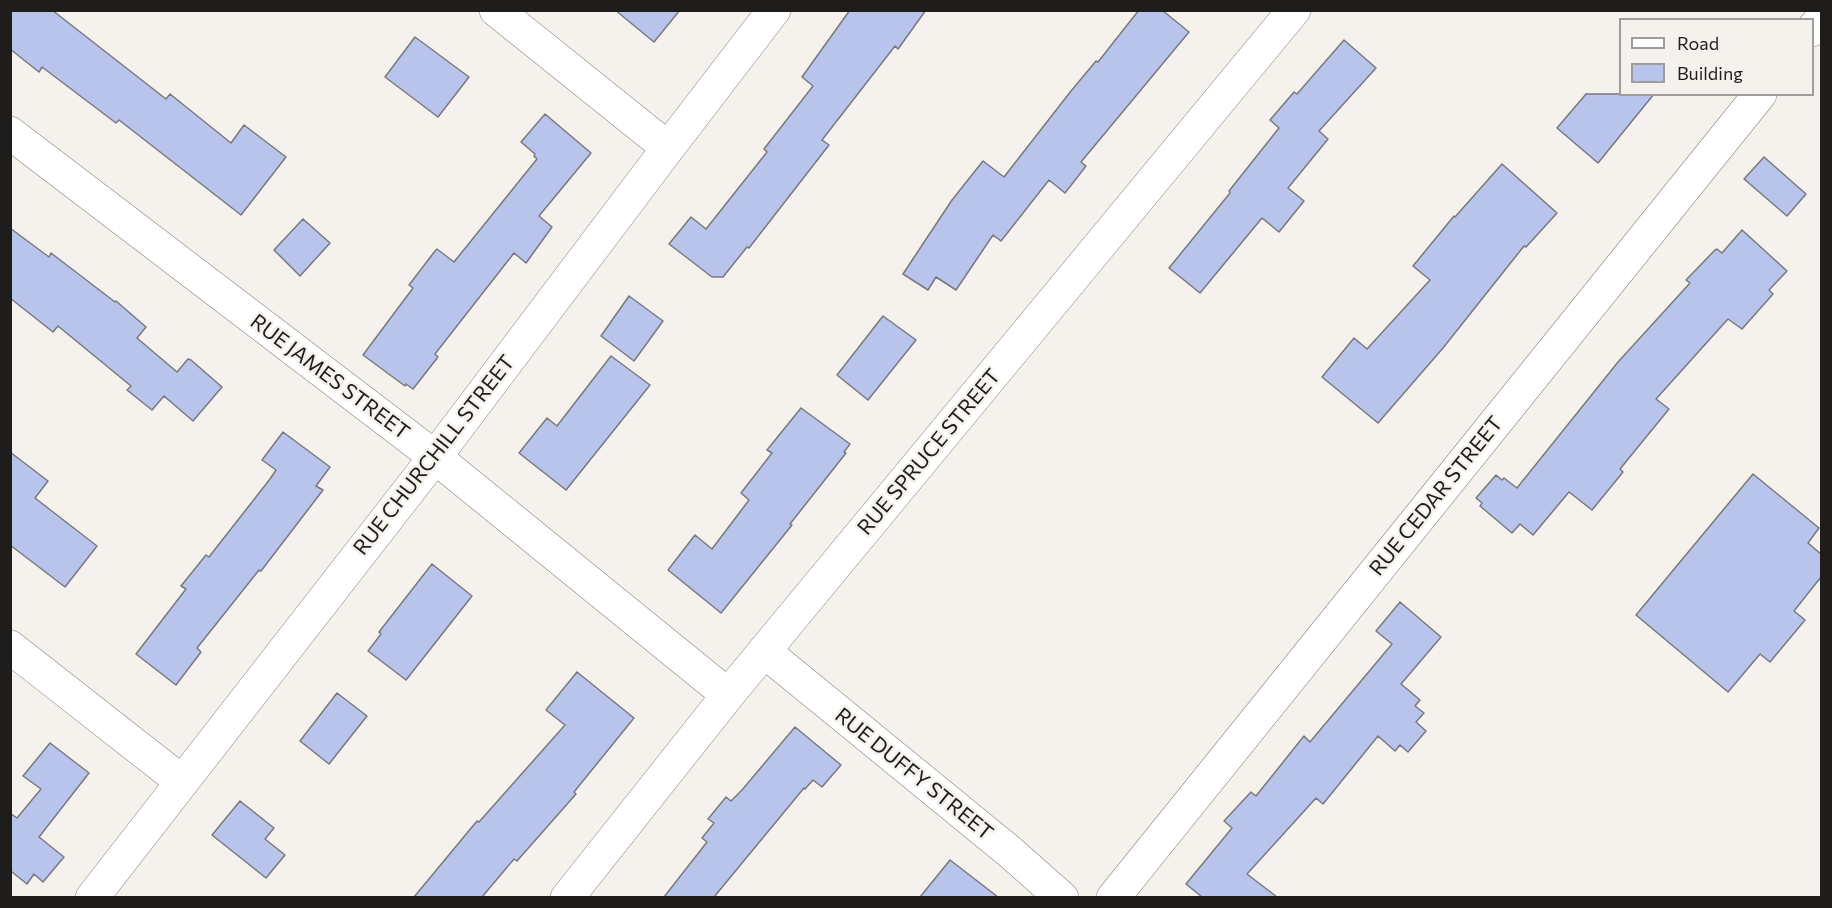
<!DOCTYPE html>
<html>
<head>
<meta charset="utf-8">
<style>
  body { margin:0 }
  #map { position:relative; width:1832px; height:908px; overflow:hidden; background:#f5f2ed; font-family:Commissioner,sans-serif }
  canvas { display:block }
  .frame { position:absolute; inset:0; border:12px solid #1e1d1b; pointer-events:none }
  .legend { position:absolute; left:1619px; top:18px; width:195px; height:78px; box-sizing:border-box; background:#f5f2ed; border:2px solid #9f9d99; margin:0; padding:8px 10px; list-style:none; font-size:18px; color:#1e1d1b }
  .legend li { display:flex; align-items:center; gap:12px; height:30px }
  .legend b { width:30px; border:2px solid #9f9d99 }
</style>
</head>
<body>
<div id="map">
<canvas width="1832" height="908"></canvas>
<div class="frame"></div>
<ul class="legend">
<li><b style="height:8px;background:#fff"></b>Road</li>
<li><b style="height:16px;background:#b8c4eb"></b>Building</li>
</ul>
</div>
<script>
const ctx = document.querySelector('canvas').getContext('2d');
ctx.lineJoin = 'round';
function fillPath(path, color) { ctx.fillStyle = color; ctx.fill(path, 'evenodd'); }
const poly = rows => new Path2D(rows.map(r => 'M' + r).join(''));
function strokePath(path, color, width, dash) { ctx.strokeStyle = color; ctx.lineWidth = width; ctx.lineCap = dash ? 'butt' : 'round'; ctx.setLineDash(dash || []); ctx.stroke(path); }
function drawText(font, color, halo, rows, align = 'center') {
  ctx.font = font + ' Commissioner,sans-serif'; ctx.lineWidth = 5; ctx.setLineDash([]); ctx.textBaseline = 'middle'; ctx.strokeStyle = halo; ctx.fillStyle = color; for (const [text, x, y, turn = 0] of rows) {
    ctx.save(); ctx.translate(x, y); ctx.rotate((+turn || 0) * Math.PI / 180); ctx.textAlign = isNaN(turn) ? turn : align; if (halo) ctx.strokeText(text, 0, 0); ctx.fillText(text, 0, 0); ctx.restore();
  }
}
const building = poly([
  [10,10,52,10,166,99,170,94,231,143,244,125,286,157,241,215,119,120,116,123,42,67,39,72,10,49,10,10],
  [615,10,680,10,654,42,615,10],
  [850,10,926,10,898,49,895,46,822,140,829,145,749,248,747,247,723,277,712,277,669,244,691,217,706,229,767,152,764,149,813,86,802,77,850,10],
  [1139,10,1162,10,1189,32,1081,162,1086,166,1065,193,1049,180,1001,241,993,235,956,290,936,277,928,290,903,274,952,200,983,161,1004,177,1071,91,1096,61,1098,62,1139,10],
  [415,37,469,77,438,117,385,77,415,37],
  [1344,40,1376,68,1319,131,1328,139,1288,188,1304,201,1279,232,1262,218,1200,293,1169,268,1230,193,1229,191,1279,128,1270,120,1294,92,1297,94,1344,40],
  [1586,94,1654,94,1598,163,1557,128,1586,94],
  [545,114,591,153,539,216,552,227,526,263,514,253,435,354,438,357,413,389,406,384,405,386,363,355,413,288,409,285,435,251,437,249,454,262,537,159,534,156,535,154,521,142,545,114],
  [1764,157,1806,194,1787,216,1744,179,1764,157],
  [1502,164,1557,213,1526,247,1524,246,1443,348,1378,423,1322,377,1354,338,1367,349,1430,280,1413,266,1454,216,1455,217,1502,164],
  [303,219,330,243,300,276,274,250,303,219],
  [10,228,49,257,51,253,115,302,116,301,146,327,137,338,177,372,188,359,191,360,222,387,193,421,164,396,152,410,127,390,131,386,58,326,53,332,10,298,10,228],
  [1742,230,1787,271,1769,290,1773,294,1742,329,1728,319,1656,399,1669,409,1620,469,1623,472,1592,510,1569,492,1533,535,1520,524,1512,533,1480,506,1482,503,1476,498,1496,475,1502,480,1504,478,1517,488,1618,362,1690,283,1686,280,1715,250,1717,249,1722,253,1742,230],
  [629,296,663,321,634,361,601,336,629,296],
  [883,316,916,340,868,400,837,375,883,316],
  [611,356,650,385,566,490,519,453,547,418,557,426,611,356],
  [801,408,850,444,844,452,846,453,790,524,792,525,721,613,668,570,695,535,712,549,749,500,741,493,772,453,767,450,801,408],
  [283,432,330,467,316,486,323,490,261,571,259,570,197,648,201,652,176,685,136,654,186,589,181,586,206,555,209,557,270,479,276,470,262,460,283,432],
  [10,452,48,481,35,498,97,546,65,587,10,545,10,452],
  [1753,474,1819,528,1808,543,1821,554,1821,577,1794,611,1805,620,1770,662,1760,654,1728,692,1636,615,1753,474],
  [432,564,472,596,406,680,368,651,381,634,379,632,432,564],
  [1400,602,1441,637,1401,684,1420,700,1415,706,1424,713,1416,722,1426,731,1408,752,1400,745,1395,751,1378,736,1323,804,1316,798,1247,874,1277,897,1202,897,1186,884,1232,828,1224,821,1251,792,1256,796,1304,736,1310,742,1392,644,1376,631,1400,602],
  [577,672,634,718,574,792,576,794,517,861,514,859,482,897,414,897,477,821,479,822,565,725,546,710,577,672],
  [337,693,367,716,329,764,300,741,337,693],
  [795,727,841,765,822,787,813,780,805,789,804,788,714,897,664,897,707,842,702,838,714,823,708,819,726,797,731,801,742,790,795,727],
  [50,743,89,773,39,837,64,857,43,882,34,874,27,884,12,872,10,874,10,813,17,818,41,789,23,776,50,743],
  [240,801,274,828,265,839,285,855,266,878,212,835,240,801],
  [950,860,998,897,920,897,950,860]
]);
fillPath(building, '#b8c4eb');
strokePath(building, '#78797d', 1.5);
const street = poly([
  [496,10,668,148],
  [1812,30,1822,18],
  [10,133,435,457,728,695],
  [10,647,181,781],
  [764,651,1010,852,1062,898],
  [92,898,435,457,668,148,774,10],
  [567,898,728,695,1294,10],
  [1113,898,1760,94]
]);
strokePath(street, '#878480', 34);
strokePath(street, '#fff', 33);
drawText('21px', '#1e1d1b', '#f5f2ed', [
  ["RUE JAMES STREET",330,377,37],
  ["RUE SPRUCE STREET",929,452,-50],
  ["RUE CHURCHILL STREET",434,455,-52],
  ["RUE CEDAR STREET",1436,496,-51],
  ["RUE DUFFY STREET",914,774,39]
]);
</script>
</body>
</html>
